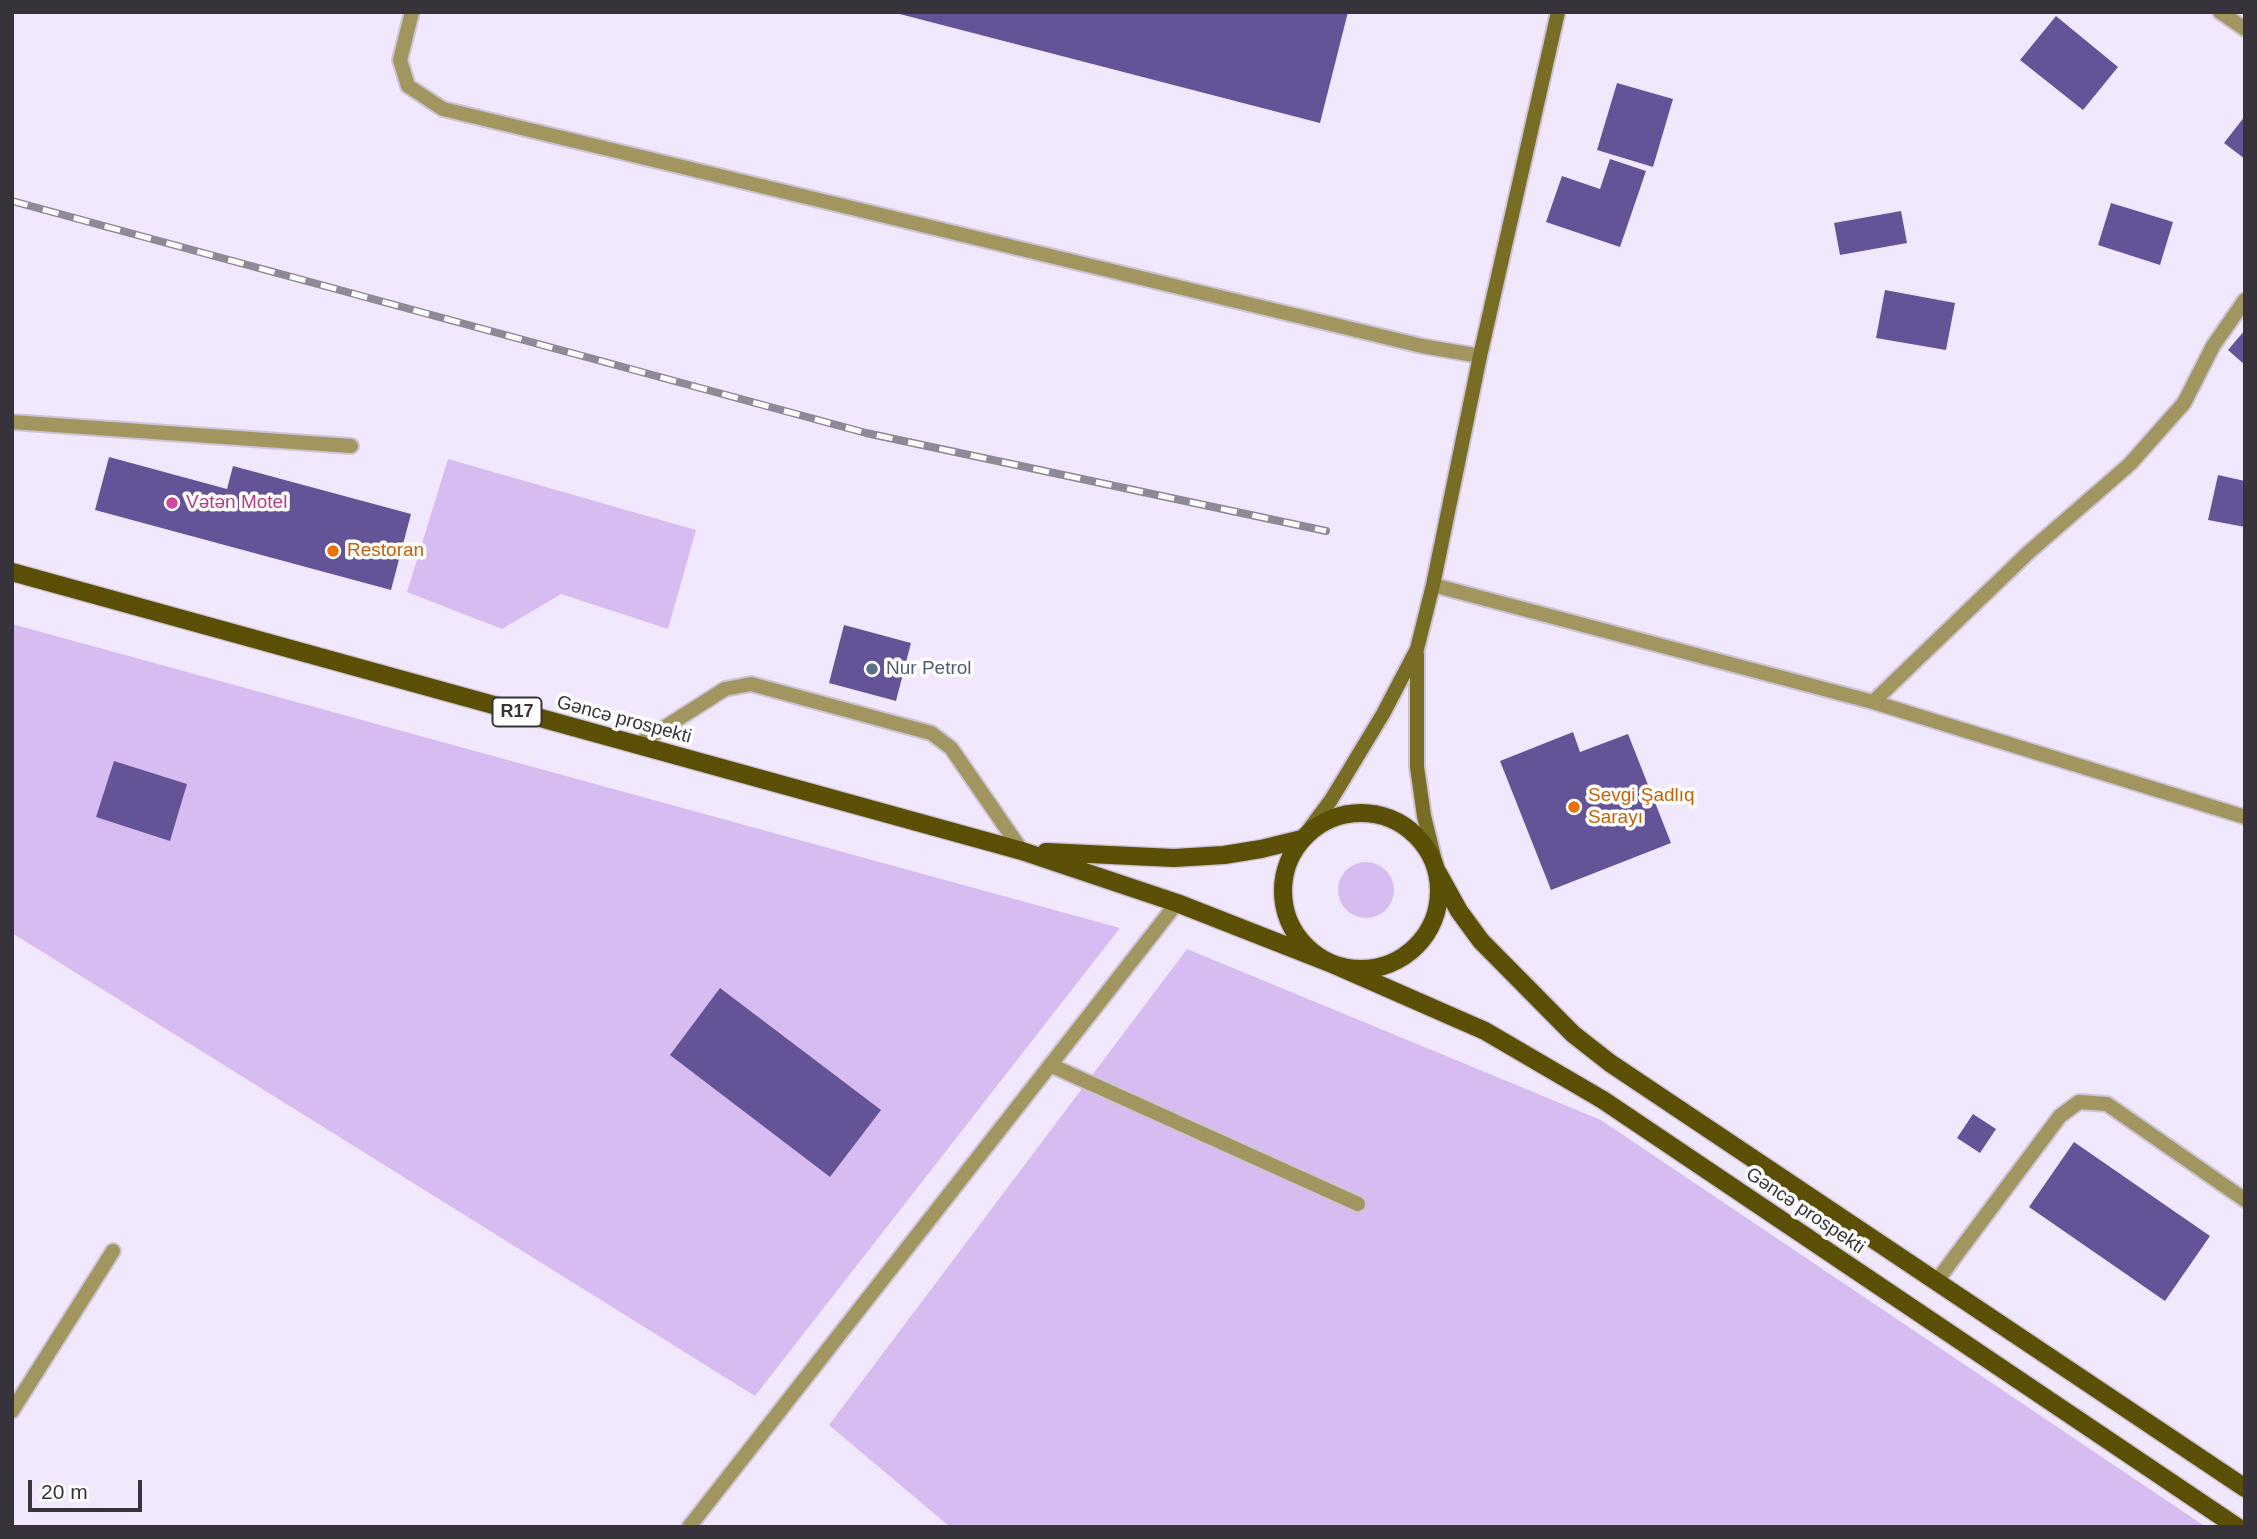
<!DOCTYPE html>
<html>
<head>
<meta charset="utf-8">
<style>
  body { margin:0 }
  #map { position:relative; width:2257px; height:1539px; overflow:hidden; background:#f2e8fd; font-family:Arial,sans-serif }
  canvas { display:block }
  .frame { position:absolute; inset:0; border:14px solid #37333b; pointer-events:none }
  .scale { position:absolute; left:28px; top:1480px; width:114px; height:32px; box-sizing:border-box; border:4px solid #37333b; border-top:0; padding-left:9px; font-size:21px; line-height:24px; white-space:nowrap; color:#37333b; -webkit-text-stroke:5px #fff; paint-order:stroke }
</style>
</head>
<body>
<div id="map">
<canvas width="2257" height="1539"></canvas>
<div class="frame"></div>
<div class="scale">20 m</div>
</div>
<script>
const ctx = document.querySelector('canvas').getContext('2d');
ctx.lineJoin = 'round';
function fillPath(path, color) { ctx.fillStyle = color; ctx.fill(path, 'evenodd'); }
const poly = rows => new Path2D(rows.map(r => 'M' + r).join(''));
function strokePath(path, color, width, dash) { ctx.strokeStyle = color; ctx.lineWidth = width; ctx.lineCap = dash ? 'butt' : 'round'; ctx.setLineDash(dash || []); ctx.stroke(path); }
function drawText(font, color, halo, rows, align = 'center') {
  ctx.font = font + ' Arial,sans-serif'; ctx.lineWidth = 7; ctx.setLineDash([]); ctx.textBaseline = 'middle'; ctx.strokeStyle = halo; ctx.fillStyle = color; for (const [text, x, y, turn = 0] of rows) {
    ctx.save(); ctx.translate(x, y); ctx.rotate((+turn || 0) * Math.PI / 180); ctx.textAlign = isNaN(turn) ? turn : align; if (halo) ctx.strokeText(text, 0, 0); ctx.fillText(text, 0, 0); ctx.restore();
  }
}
fillPath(poly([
  [448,459,696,530,668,629,561,594,502,629,407,592],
  [12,624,1120,928,755,1396,12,933],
  '1338 890a28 28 0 1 1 56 0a28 28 0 1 1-56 0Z',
  [1187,949,1601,1120,2206,1527,950,1527,829,1425]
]), '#d7bcf1');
fillPath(poly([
  [892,12,1348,12,1320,123],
  [2056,16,2118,67,2083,110,2020,60],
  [1617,83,1673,99,1653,167,1597,150],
  [2245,116,2245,159,2224,143],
  [1610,159,1646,171,1620,247,1546,222,1562,176,1600,189],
  [2111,203,2173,222,2160,265,2098,245],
  [1901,211,1907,243,1840,255,1834,223],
  [1885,290,1955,303,1946,350,1876,338],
  [2245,330,2245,365,2228,350],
  [109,457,227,489,233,466,411,514,391,590,95,510],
  [2218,475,2245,481,2245,527,2208,520],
  [844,625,911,643,896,701,829,683],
  [1573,732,1580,752,1628,734,1671,843,1551,890,1500,761],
  [114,761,187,784,170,841,96,817],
  [720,988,881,1110,830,1177,670,1055],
  [1973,1114,1996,1129,1980,1153,1957,1138],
  [2074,1142,2210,1236,2165,1301,2029,1207]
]), '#655398');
const service = poly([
  [412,12,400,60,408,86,443,109,1422,346,1480,356],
  [12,422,351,446],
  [637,745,725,689,751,684,931,733,951,748,1022,851],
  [1050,1065,1358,1204],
  [1936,1282,2060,1116,2079,1102,2107,1104,2245,1200],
  [12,1411,113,1251],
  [689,1527,1177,903]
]);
const minor = poly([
  [2220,12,2245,29],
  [1433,585,1873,702,2245,817],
  [1873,702,2029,552,2130,464,2184,403,2213,346,2245,300]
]);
const secondary = poly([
  [1417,654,1417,767,1424,816,1438,873],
  [1302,839,1331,800,1383,714,1417,649,1433,585,1480,356,1558,12]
]);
const primary = poly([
  [12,572,1022,851,1177,903,1330,963,1485,1031,1603,1100,2237,1527],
  '1283 891a78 78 0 1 1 156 0a78 78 0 1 1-156 0Z',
  [1046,852,1174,858,1224,855,1261,849,1302,839],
  [1438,873,1459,911,1481,941,1573,1034,1610,1063,2245,1488]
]);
strokePath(service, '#cdc4d6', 18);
strokePath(minor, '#cdc4d6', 18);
strokePath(secondary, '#cdc4d6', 18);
strokePath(primary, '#cdc4d6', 21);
strokePath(service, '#a1965f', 14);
strokePath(minor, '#a1965f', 14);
strokePath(secondary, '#796c25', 14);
strokePath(primary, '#5b4f05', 18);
const rail = poly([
  [12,201,866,433,1326,531]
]);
strokePath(rail, '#8f8897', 8);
strokePath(rail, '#fff', 5, [16]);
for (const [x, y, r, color] of [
  [172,503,7,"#d1479c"],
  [333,551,7,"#e8710a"],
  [872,669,7,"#5c6f8a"],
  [1574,807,7,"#e8710a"]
]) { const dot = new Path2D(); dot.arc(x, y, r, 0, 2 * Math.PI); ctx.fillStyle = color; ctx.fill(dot); strokePath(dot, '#fff', 2.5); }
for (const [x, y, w] of [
  [517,712,49]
]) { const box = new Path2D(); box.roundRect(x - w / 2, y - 14.5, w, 29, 5); ctx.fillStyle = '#fff'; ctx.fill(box); strokePath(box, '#37333b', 2); }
drawText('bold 18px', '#37333b', null, [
  ["R17",517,712]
]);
drawText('19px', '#b23c85', '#fff', [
  ["Vətən Motel",186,503]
], 'left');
drawText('19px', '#c56008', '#fff', [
  ["Restoran",347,551],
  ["Sevgi Şadlıq",1588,796],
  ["Sarayı",1588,818]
], 'left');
drawText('19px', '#4e5e75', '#fff', [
  ["Nur Petrol",886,669]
], 'left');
drawText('19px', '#37333b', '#fff', [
  ["Gəncə prospekti",624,720,15],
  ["Gəncə prospekti",1805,1211,34]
]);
</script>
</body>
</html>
